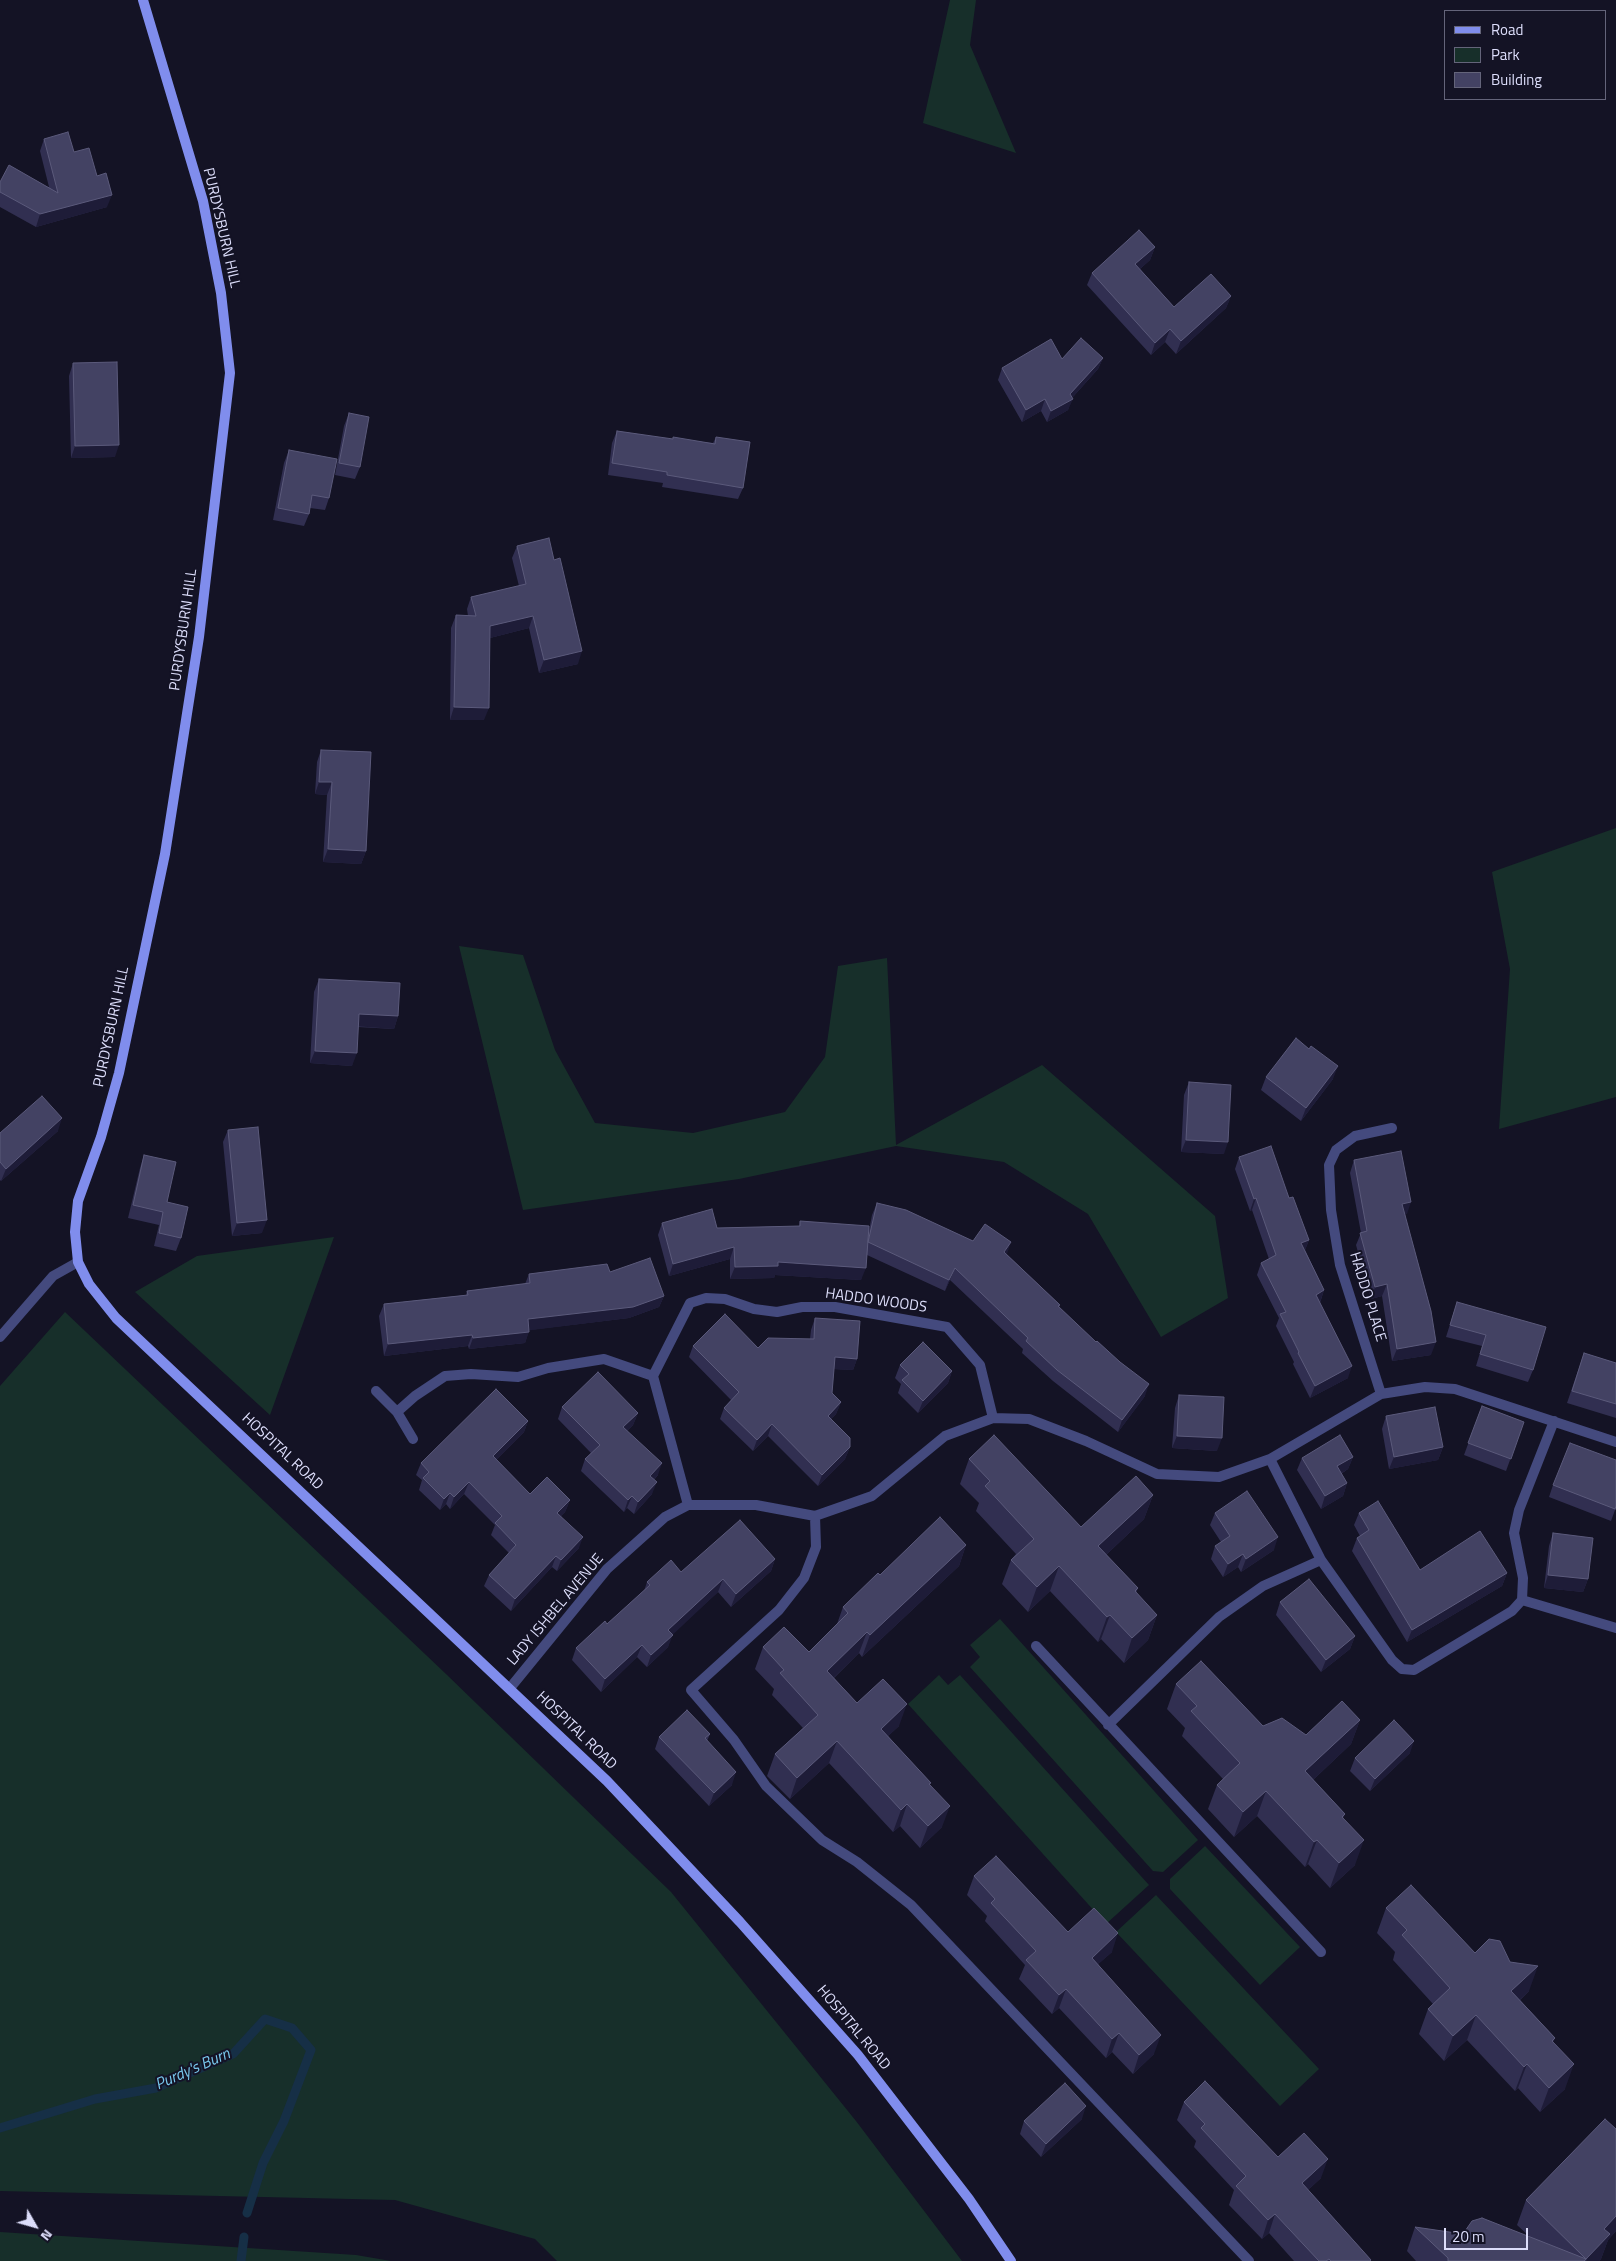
<!DOCTYPE html>
<html>
<head>
<meta charset="utf-8">
<style>
  body { margin:0 }
  #map { position:relative; width:1616px; height:2261px; overflow:hidden; background:#141325; font-family:"Titillium Web",sans-serif }
  canvas { display:block }
  .legend { position:absolute; left:1444px; top:10px; width:162px; height:90px; box-sizing:border-box; background:#141325; border:1px solid #64647a; margin:0; padding:6px 9px; list-style:none; font-size:15px; color:#dcddfa }
  .legend li { display:flex; align-items:center; gap:10px; height:25px }
  .legend b { width:25px; border:1px solid #64647a }
  .north { position:absolute; left:10px; top:2201px; width:50px; height:50px; -webkit-text-stroke:4px #141325; paint-order:stroke; rotate:128deg; font-size:14px; font-weight:700; line-height:20px; text-align:center; color:#dcddfa }
  .north::after { content:''; display:block; margin:auto; width:18px; height:22px; background:#dcddfa; clip-path:polygon(50% 0,100% 100%,50% 72%,0 100%) }
  .scale { position:absolute; left:1444px; top:2228px; width:84px; height:22px; box-sizing:border-box; border:2px solid #dcddfa; border-top:0; padding-left:6px; font-size:15px; line-height:18px; white-space:nowrap; color:#dcddfa; -webkit-text-stroke:4px #141325; paint-order:stroke }
</style>
</head>
<body>
<div id="map">
<canvas width="1616" height="2261"></canvas>
<ul class="legend">
<li><b style="height:6px;background:#808ded"></b>Road</li>
<li><b style="height:14px;background:#172f2a"></b>Park</li>
<li><b style="height:14px;background:#434263"></b>Building</li>
</ul>
<div class="north">N</div>
<div class="scale">20 m</div>
</div>
<script>
const ctx = document.querySelector('canvas').getContext('2d');
ctx.lineJoin = 'round';
function fillPath(path, color) { ctx.fillStyle = color; ctx.fill(path, 'evenodd'); }
const poly = rows => new Path2D(rows.map(r => 'M' + r).join(''));
function strokePath(path, color, width, dash) { ctx.strokeStyle = color; ctx.lineWidth = width; ctx.lineCap = dash ? 'butt' : 'round'; ctx.setLineDash(dash || []); ctx.stroke(path); }
function drawText(font, color, halo, rows, align = 'center') {
  ctx.font = font + ' "Titillium Web",sans-serif'; ctx.lineWidth = 4; ctx.setLineDash([]); ctx.textBaseline = 'middle'; ctx.strokeStyle = halo; ctx.fillStyle = color; for (const [text, x, y, turn = 0] of rows) {
    ctx.save(); ctx.translate(x, y); ctx.rotate((+turn || 0) * Math.PI / 180); ctx.textAlign = isNaN(turn) ? turn : align; if (halo) ctx.strokeText(text, 0, 0); ctx.fillText(text, 0, 0); ctx.restore();
  }
}
fillPath(poly([
  [950,0,976,0,970,45,1016,153,923,123],
  [1616,828,1616,1097,1499,1129,1510,969,1492,872],
  [459,946,523,955,555,1050,595,1123,693,1133,785,1112,825,1057,838,966,887,958,896,1145,1042,1065,1215,1216,1228,1298,1161,1337,1088,1214,1004,1162,896,1146,739,1179,523,1210],
  [334,1237,270,1415,135,1292,197,1256],
  [65,1312,446,1674,671,1892,856,2121,962,2261,557,2261,535,2239,395,2200,0,2191,0,1386],
  [1000,1619,1198,1840,1163,1872,1153,1871,970,1667,980,1657,970,1645],
  [939,1675,948,1685,960,1675,1149,1885,1106,1924,908,1704],
  [1205,1846,1300,1947,1260,1985,1170,1889,1170,1879],
  [1156,1895,1319,2069,1280,2106,1116,1932],
  [0,2232,356,2255,391,2261,0,2261]
]), '#172f2a');
strokePath(poly([
  [0,2128,95,2099,156,2088,233,2054,265,2019,292,2028,311,2050,284,2121,263,2163,247,2213],
  [241,2261,244,2237]
]), '#162f46', 9);
strokePath(poly([
  [0,1337,53,1276,78,1262],
  [376,1391,397,1412,413,1439],
  [1381,1394,1340,1265,1331,1210,1329,1165,1336,1150,1355,1136,1392,1128],
  [397,1412,415,1396,445,1376,471,1374,518,1377,548,1368,604,1359,653,1376],
  [1270,1459,1321,1560,1392,1660,1402,1669,1414,1670,1512,1611,1522,1600,1523,1578,1514,1533,1519,1510,1554,1421],
  [688,1505,653,1376,690,1303,706,1298,725,1299,754,1309,777,1312,802,1307,835,1307,947,1327,980,1365,993,1418],
  [815,1516,816,1547,804,1578,779,1610,691,1690,734,1740,766,1786,822,1840,857,1862,911,1905,1249,2261],
  [1522,1600,1616,1628],
  [1036,1646,1321,1952],
  [510,1688,607,1569,665,1517,688,1505,756,1505,815,1516,872,1496,945,1436,993,1418,1029,1419,1086,1441,1157,1474,1219,1477,1270,1459,1381,1394,1425,1387,1455,1389,1616,1442],
  [1108,1725,1219,1617,1263,1586,1321,1560]
]), '#444a7e', 10);
strokePath(poly([
  [143,0,203,201,221,293,230,373,199,637,165,854,119,1073,101,1137,78,1201,75,1232,78,1262,89,1284,116,1318,607,1781,740,1922,858,2055,969,2199,1011,2261]
]), '#808ded', 10);
fillPath(poly([
  [44,139,74,152,97,176,107,207,36,227,0,207,0,182,49,187,40,151],
  [1155,247,1150,260,1140,269,1174,307,1231,296,1226,308,1176,354,1165,342,1151,355,1087,285,1092,273],
  [1103,358,1098,369,1072,398,1068,410,1047,422,1041,411,1022,422,998,380,1002,368,1062,359],
  [73,363,115,457,71,458,69,376],
  [349,413,360,467,355,479,335,475,344,426],
  [617,431,672,439,713,443,716,437,743,488,738,499,662,487,663,483,608,475,612,443],
  [289,450,329,498,325,510,310,508,309,514,304,526,273,520,284,463],
  [517,546,578,664,539,673,529,628,490,638,484,720,450,720,451,628,456,615,468,616,467,609,471,597,519,586,512,558],
  [321,750,366,851,361,864,323,862,327,795,315,794,317,762],
  [319,979,398,1016,394,1029,358,1027,352,1066,310,1063,314,992],
  [1266,1077,1333,1079,1301,1121,1261,1090],
  [1189,1082,1224,1154,1181,1152,1184,1095],
  [228,1130,262,1233,232,1236,223,1142],
  [58,1131,1,1181,0,1180,0,1133],
  [144,1155,167,1202,181,1238,176,1251,154,1246,159,1225,128,1218,140,1168],
  [1239,1157,1289,1198,1309,1240,1305,1250,1324,1290,1320,1303,1348,1378,1310,1398,1293,1364,1294,1362,1276,1326,1279,1318,1257,1275,1261,1263,1269,1259,1252,1210,1250,1211,1235,1169],
  [1354,1160,1407,1214,1405,1214,1431,1355,1392,1361,1382,1296,1371,1299,1356,1245,1361,1233,1350,1173],
  [877,1203,1006,1254,1060,1305,1059,1307,1145,1396,1118,1432,1053,1381,1022,1353,1023,1349,950,1280,945,1291,867,1255,861,1280,775,1275,774,1278,730,1279,730,1259,669,1276,658,1235,662,1223,717,1228,799,1226,800,1221,868,1236,872,1215],
  [610,1272,664,1296,659,1307,629,1318,529,1330,525,1343,469,1349,468,1346,384,1356,379,1316,384,1304,466,1295,467,1291,525,1284,529,1274],
  [1457,1302,1533,1370,1528,1382,1476,1366,1482,1346,1446,1337],
  [815,1318,857,1359,853,1370,834,1369,832,1393,841,1402,836,1414,831,1419,850,1447,845,1459,818,1486,768,1436,753,1451,720,1419,724,1408,731,1400,689,1357,693,1346,758,1348,810,1339,811,1330],
  [1584,1353,1616,1363,1616,1418,1567,1403],
  [900,1365,952,1371,948,1383,918,1413,898,1393,901,1384,895,1378],
  [1179,1395,1217,1451,1172,1448,1175,1408],
  [1482,1406,1524,1422,1506,1471,1464,1455],
  [562,1407,638,1413,633,1425,627,1431,658,1475,654,1480,652,1494,634,1514,627,1508,624,1512,581,1471,585,1459,591,1453,558,1419],
  [1386,1416,1443,1447,1438,1460,1389,1469,1382,1429],
  [528,1421,524,1432,496,1460,530,1494,570,1500,565,1512,561,1516,579,1548,557,1571,552,1567,511,1611,484,1586,489,1575,509,1553,491,1535,495,1525,464,1494,450,1509,446,1504,440,1510,419,1490,422,1480,416,1475,421,1463],
  [1353,1457,1348,1469,1341,1474,1347,1483,1343,1496,1321,1509,1297,1470,1302,1458],
  [969,1459,1081,1527,1153,1495,1144,1519,1106,1555,1138,1588,1136,1593,1157,1615,1148,1640,1124,1663,1101,1639,1098,1642,1050,1591,1028,1612,1002,1584,1011,1560,1016,1554,976,1511,979,1503,960,1484],
  [1616,1460,1616,1510,1615,1510,1611,1521,1549,1497,1553,1485],
  [1215,1513,1274,1550,1241,1572,1238,1567,1223,1577,1211,1559,1215,1546,1221,1542,1210,1525],
  [1359,1513,1420,1570,1507,1573,1502,1586,1407,1642,1352,1551,1357,1538,1360,1536,1354,1525],
  [1553,1533,1588,1579,1583,1592,1544,1588,1549,1546],
  [966,1545,959,1566,862,1657,859,1653,834,1678,857,1703,899,1726,888,1736,930,1785,942,1827,920,1848,900,1826,893,1832,829,1763,790,1799,767,1776,775,1754,803,1728,772,1695,774,1689,755,1669,763,1647,809,1652,837,1624,843,1607,880,1575],
  [775,1559,771,1571,731,1607,718,1592,672,1634,668,1647,647,1667,637,1657,601,1692,572,1660,576,1648,607,1624,644,1591,647,1582,681,1572],
  [1280,1602,1355,1636,1350,1649,1321,1672,1276,1615],
  [1176,1684,1263,1726,1306,1735,1360,1720,1351,1744,1313,1780,1345,1814,1343,1818,1355,1865,1330,1888,1308,1864,1305,1867,1257,1816,1234,1837,1208,1809,1217,1785,1223,1779,1182,1736,1185,1728,1167,1709],
  [710,1734,707,1741,732,1785,709,1806,655,1749,659,1737],
  [1410,1753,1370,1791,1350,1771,1355,1758],
  [974,1876,1068,1932,1112,1952,1098,1964,1154,2054,1133,2074,1112,2052,1106,2058,1059,2008,1052,2014,1019,1979,1025,1965,985,1921,987,1916,967,1895],
  [1386,1908,1475,1953,1510,1962,1529,1991,1520,2000,1555,2038,1553,2042,1565,2089,1540,2112,1518,2088,1515,2091,1467,2040,1444,2061,1419,2034,1428,2009,1433,2004,1393,1960,1395,1952,1377,1933],
  [1184,2102,1278,2157,1321,2178,1308,2190,1371,2261,1294,2261,1269,2233,1262,2239,1229,2205,1234,2190,1194,2147,1196,2141,1177,2120],
  [1082,2119,1041,2157,1020,2134,1024,2121],
  [1616,2129,1616,2231,1608,2240,1601,2259,1599,2261,1416,2261,1407,2251,1415,2227,1463,2234,1529,2236,1517,2225,1526,2200]
]), '#312f51');
fillPath(poly([
  [112,195,107,207,36,227,40,214],
  [1155,247,1150,260,1131,277,1135,264],
  [1231,296,1226,308,1176,354,1181,341],
  [1170,329,1165,342,1151,355,1155,343],
  [1103,358,1098,369,1071,399,1073,399,1068,410,1047,422,1051,411,1070,394],
  [1045,399,1041,411,1022,422,1026,410],
  [119,445,115,457,71,458,75,446],
  [533,616,529,628,486,639,490,626],
  [582,651,578,664,539,673,544,660],
  [454,707,489,708,484,720,450,720],
  [319,782,332,782,327,795,315,794],
  [328,849,366,851,361,864,323,862],
  [359,1014,398,1016,394,1029,354,1026],
  [315,1051,357,1053,352,1066,310,1063],
  [1338,1066,1333,1079,1301,1121,1306,1108],
  [62,1118,58,1131,1,1181,6,1169],
  [1186,1140,1228,1142,1224,1154,1181,1152],
  [1256,1198,1252,1210,1250,1211,1254,1199],
  [1411,1202,1407,1214,1398,1216,1402,1204],
  [267,1220,262,1233,232,1236,237,1223],
  [1309,1240,1304,1252,1301,1243],
  [1011,1242,1007,1254,1004,1252],
  [734,1247,730,1259,669,1276,673,1264],
  [778,1262,866,1268,861,1280,775,1275,774,1278,730,1279,735,1267],
  [955,1268,950,1280,945,1291,949,1280],
  [1387,1284,1382,1296,1371,1299,1375,1287],
  [1324,1290,1320,1302,1311,1307,1316,1295],
  [664,1296,659,1307,629,1318,524,1331,528,1319],
  [529,1332,525,1343,469,1349,473,1338],
  [472,1335,468,1346,384,1356,388,1344],
  [1436,1342,1431,1355,1392,1361,1397,1349],
  [835,1357,857,1359,853,1370,831,1369],
  [1352,1366,1348,1378,1310,1398,1315,1386],
  [952,1371,948,1383,918,1413,923,1401],
  [1149,1384,1145,1396,1118,1432,1122,1420],
  [841,1402,836,1414,823,1427,828,1416],
  [638,1413,633,1425,619,1439,623,1427],
  [528,1421,524,1432,488,1468,493,1456],
  [772,1424,768,1436,753,1451,757,1440],
  [1177,1436,1222,1438,1217,1451,1172,1448],
  [850,1447,845,1459,818,1486,822,1475],
  [1443,1447,1438,1460,1389,1469,1394,1457],
  [1353,1457,1348,1469,1332,1479,1337,1466],
  [662,1463,658,1475,646,1488,650,1476],
  [469,1482,464,1494,450,1509,454,1497],
  [657,1482,652,1494,634,1514,638,1502],
  [1347,1483,1343,1496,1321,1509,1325,1496],
  [450,1493,446,1504,440,1510,444,1499],
  [1153,1495,1144,1519,1089,1571,1098,1546],
  [632,1496,627,1508,624,1512,628,1500],
  [570,1500,565,1512,553,1524,557,1513],
  [583,1537,579,1548,557,1571,561,1560],
  [1278,1537,1274,1550,1241,1572,1246,1559],
  [966,1545,959,1566,862,1657,870,1635],
  [1243,1554,1238,1567,1223,1577,1228,1564],
  [556,1556,552,1567,511,1611,515,1599],
  [775,1559,771,1571,731,1607,736,1594],
  [1059,1566,1050,1591,1028,1612,1037,1587],
  [1507,1573,1502,1586,1407,1642,1412,1630],
  [1548,1575,1588,1579,1583,1592,1544,1588],
  [723,1579,718,1592,664,1643,668,1630],
  [1110,1615,1101,1639,1098,1642,1107,1617],
  [1157,1615,1148,1640,1124,1663,1132,1638],
  [867,1632,859,1653,819,1692,827,1671],
  [673,1635,668,1647,647,1667,651,1655],
  [1355,1636,1350,1649,1321,1672,1326,1660],
  [642,1645,637,1657,601,1692,605,1679],
  [907,1704,899,1726,873,1750,881,1729],
  [1360,1720,1351,1744,1296,1796,1305,1771],
  [837,1741,829,1763,790,1799,797,1778],
  [1414,1741,1410,1753,1370,1791,1375,1779],
  [736,1772,732,1785,709,1806,714,1793],
  [1266,1791,1257,1816,1234,1837,1243,1812],
  [907,1804,900,1826,893,1832,901,1810],
  [950,1806,942,1827,920,1848,928,1826],
  [1317,1840,1308,1864,1305,1867,1314,1842],
  [1364,1840,1355,1865,1330,1888,1339,1863],
  [1118,1933,1112,1952,1085,1976,1092,1958],
  [1538,1966,1529,1991,1502,2016,1511,1991],
  [1066,1989,1059,2008,1052,2014,1059,1995],
  [1476,2015,1467,2040,1444,2061,1453,2036],
  [1119,2033,1112,2052,1106,2058,1112,2039],
  [1161,2035,1154,2054,1133,2074,1139,2055],
  [1527,2064,1518,2088,1515,2091,1524,2067],
  [1574,2064,1565,2089,1540,2112,1549,2088],
  [1086,2106,1082,2119,1041,2157,1046,2144],
  [1328,2159,1321,2178,1295,2202,1302,2183],
  [1275,2214,1269,2233,1262,2239,1268,2220],
  [1616,2216,1616,2231,1608,2240,1601,2259,1599,2261,1586,2261,1604,2229]
]), '#1e1c38');
const building = poly([
  [68,132,74,152,89,148,97,176,106,173,112,195,40,214,0,192,0,182,9,165,58,193,44,139,68,132],
  [1139,230,1155,247,1135,264,1174,307,1211,274,1231,296,1181,341,1170,329,1155,343,1092,273,1139,230],
  [1081,338,1103,358,1070,394,1073,399,1051,411,1045,399,1026,410,1002,368,1051,339,1062,359,1081,338],
  [117,362,119,445,75,446,73,363,117,362],
  [349,413,369,417,360,467,339,463,349,413],
  [617,431,673,439,673,437,715,444,716,437,750,442,743,488,667,475,667,472,612,463,617,431],
  [289,450,337,459,329,498,312,495,309,514,278,508,289,450],
  [549,538,554,560,560,558,582,651,544,660,533,616,490,626,489,708,454,707,456,615,476,616,471,597,526,584,517,546,549,538],
  [321,750,371,752,366,851,328,849,332,782,319,782,321,750],
  [319,979,400,983,398,1016,359,1014,357,1053,315,1051,319,979],
  [1296,1038,1309,1049,1311,1046,1338,1066,1306,1108,1266,1077,1296,1038],
  [1189,1082,1231,1085,1228,1142,1186,1140,1189,1082],
  [42,1096,62,1118,6,1169,0,1162,0,1133,42,1096],
  [258,1127,267,1220,237,1223,228,1130,258,1127],
  [1271,1146,1289,1198,1293,1197,1309,1240,1301,1243,1324,1290,1316,1295,1352,1366,1315,1386,1298,1353,1299,1352,1280,1314,1286,1312,1261,1263,1276,1255,1256,1198,1254,1199,1239,1157,1271,1146],
  [1401,1151,1411,1202,1402,1204,1431,1311,1436,1342,1397,1349,1387,1284,1375,1287,1360,1233,1367,1231,1354,1160,1401,1151],
  [144,1155,176,1162,167,1202,188,1207,181,1238,159,1233,163,1212,133,1205,144,1155],
  [877,1203,906,1210,973,1241,985,1224,1011,1242,1004,1252,1060,1305,1058,1306,1096,1342,1097,1341,1120,1362,1149,1384,1122,1420,1057,1370,1026,1341,1028,1338,955,1268,949,1280,868,1242,877,1203],
  [712,1209,717,1228,800,1226,800,1221,869,1226,866,1268,778,1262,778,1266,735,1267,734,1247,673,1264,662,1223,712,1209],
  [650,1258,664,1296,633,1307,528,1319,529,1332,473,1338,472,1335,388,1344,384,1304,468,1295,467,1291,530,1283,529,1274,607,1264,610,1272,650,1258],
  [1457,1302,1546,1327,1533,1370,1480,1354,1486,1335,1450,1325,1457,1302],
  [725,1314,758,1348,768,1338,814,1339,815,1318,860,1321,857,1359,835,1357,832,1393,841,1402,828,1416,850,1438,850,1447,822,1475,772,1424,757,1440,724,1408,739,1392,693,1346,725,1314],
  [923,1342,952,1371,923,1401,902,1380,909,1374,900,1365,923,1342],
  [1584,1353,1616,1363,1616,1404,1572,1391,1584,1353],
  [598,1372,638,1413,623,1427,662,1463,650,1476,657,1482,638,1502,632,1496,628,1500,585,1459,600,1445,562,1407,598,1372],
  [496,1389,528,1421,493,1456,530,1494,547,1477,570,1500,557,1513,583,1537,561,1560,556,1556,515,1599,489,1575,516,1545,495,1523,502,1516,469,1482,454,1497,450,1493,444,1499,423,1478,429,1472,421,1463,496,1389],
  [1179,1395,1224,1397,1222,1438,1177,1436,1179,1395],
  [1482,1406,1524,1422,1511,1459,1468,1443,1482,1406],
  [1435,1407,1443,1447,1394,1457,1386,1416,1435,1407],
  [994,1435,1081,1527,1136,1476,1153,1495,1098,1546,1138,1588,1135,1591,1157,1615,1132,1638,1110,1615,1107,1617,1059,1566,1037,1587,1011,1560,1034,1539,985,1486,990,1481,969,1459,994,1435],
  [1340,1435,1353,1457,1337,1466,1347,1483,1325,1496,1302,1458,1340,1435],
  [1570,1443,1616,1460,1616,1506,1615,1509,1553,1485,1570,1443],
  [1247,1491,1278,1537,1246,1559,1243,1554,1228,1564,1215,1546,1230,1536,1215,1513,1247,1491],
  [1378,1501,1420,1570,1480,1531,1507,1573,1412,1630,1357,1538,1369,1530,1359,1513,1378,1501],
  [940,1517,966,1545,870,1635,867,1632,827,1671,857,1703,883,1679,907,1704,881,1729,931,1783,929,1784,950,1806,928,1826,907,1804,901,1810,837,1741,797,1778,775,1754,818,1715,780,1673,784,1670,763,1647,784,1627,809,1652,848,1613,843,1607,878,1573,880,1575,940,1517],
  [740,1520,775,1559,736,1594,723,1579,668,1630,673,1635,651,1655,642,1645,605,1679,576,1648,605,1621,607,1624,650,1585,647,1582,671,1560,681,1572,740,1520],
  [1553,1533,1593,1538,1588,1579,1548,1575,1553,1533],
  [1309,1579,1355,1636,1326,1660,1280,1602,1309,1579],
  [1201,1661,1263,1726,1282,1718,1306,1735,1342,1701,1360,1720,1305,1771,1345,1814,1342,1817,1364,1840,1339,1863,1317,1840,1314,1842,1266,1791,1243,1812,1217,1785,1240,1763,1191,1711,1197,1706,1176,1684,1201,1661],
  [687,1710,710,1734,705,1738,736,1772,714,1793,659,1737,687,1710],
  [1394,1720,1414,1741,1375,1779,1355,1758,1394,1720],
  [996,1856,1068,1932,1094,1908,1118,1933,1092,1958,1161,2035,1139,2055,1119,2033,1112,2039,1066,1989,1059,1995,1026,1960,1036,1951,991,1903,995,1899,974,1876,996,1856],
  [1411,1885,1475,1953,1489,1939,1500,1941,1510,1962,1538,1966,1511,1991,1555,2038,1552,2041,1574,2064,1549,2088,1527,2064,1524,2067,1476,2015,1453,2036,1428,2009,1450,1988,1402,1935,1407,1930,1386,1908,1411,1885],
  [1205,2081,1278,2157,1304,2133,1328,2159,1302,2183,1371,2260,1370,2261,1331,2261,1329,2259,1326,2261,1319,2261,1275,2214,1268,2220,1236,2186,1246,2176,1201,2128,1205,2124,1184,2102,1205,2081],
  [1065,2083,1086,2106,1046,2144,1024,2121,1065,2083],
  [1605,2119,1616,2129,1616,2216,1604,2229,1610,2234,1586,2259,1526,2200,1605,2119],
  [1482,2218,1586,2259,1584,2261,1448,2261,1448,2258,1415,2227,1463,2234,1472,2221,1482,2218]
]);
fillPath(building, '#434263');
strokePath(building, '#5b5a7b', 1);
drawText('15px', '#dcddfa', '#141325', [
  ["PURDYSBURN HILL",221,228,77],
  ["PURDYSBURN HILL",184,630,-82],
  ["PURDYSBURN HILL",112,1027,-78],
  ["HADDO PLACE",1367,1297,73],
  ["HADDO WOODS",876,1301,8],
  ["HOSPITAL ROAD",282,1452,43],
  ["LADY ISHBEL AVENUE",556,1610,-50],
  ["HOSPITAL ROAD",576,1731,44],
  ["HOSPITAL ROAD",853,2028,50]
]);
drawText('italic 16px', '#78c7ec', '#141325', [
  ["Purdy's Burn",193,2070,-24]
]);
</script>
</body>
</html>
